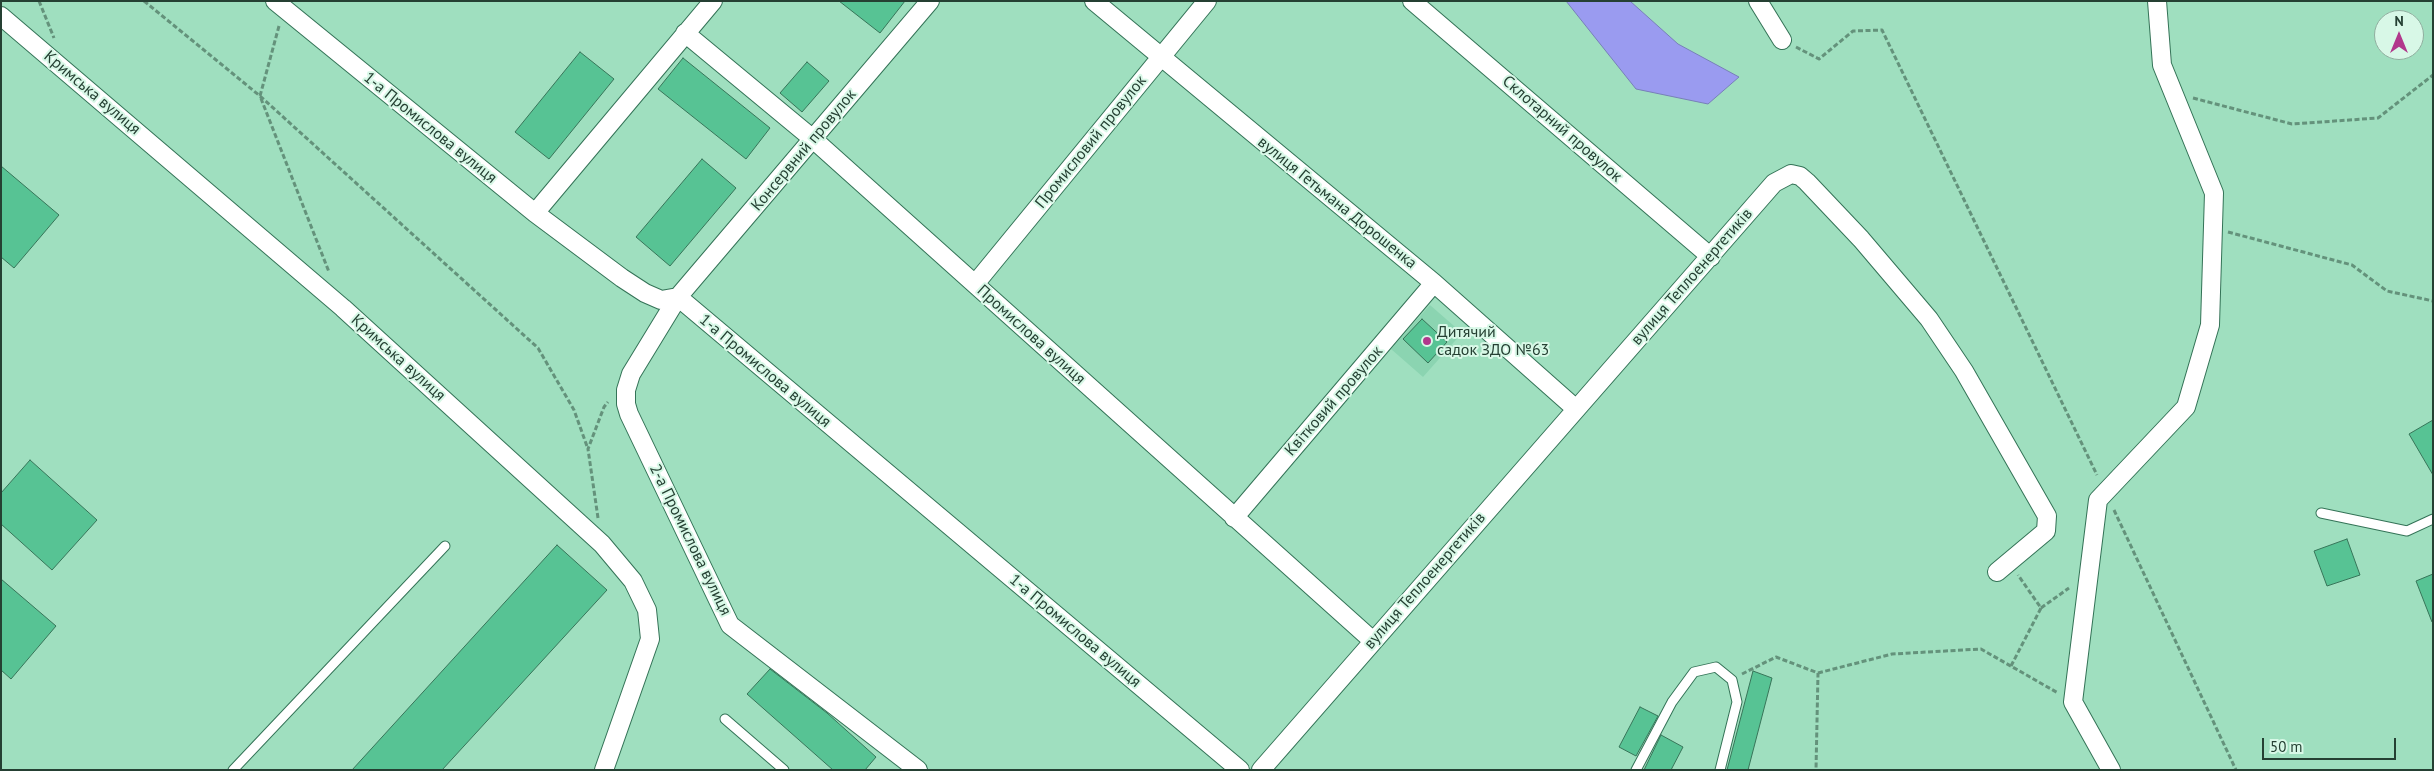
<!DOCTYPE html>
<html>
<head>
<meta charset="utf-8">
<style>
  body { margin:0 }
  #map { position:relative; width:2434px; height:771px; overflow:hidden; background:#9fdfbf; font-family:"PT Sans",sans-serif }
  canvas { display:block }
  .frame { position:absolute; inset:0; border:2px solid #254033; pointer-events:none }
  .north { position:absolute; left:2374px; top:10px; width:50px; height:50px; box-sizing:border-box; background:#d8f8e7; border:1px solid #90ae9f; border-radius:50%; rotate:0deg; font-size:14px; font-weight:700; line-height:20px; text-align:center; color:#254033 }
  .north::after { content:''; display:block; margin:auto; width:18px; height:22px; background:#b1388c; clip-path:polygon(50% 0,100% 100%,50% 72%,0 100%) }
  .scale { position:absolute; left:2262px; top:738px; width:134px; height:22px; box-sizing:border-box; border:2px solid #254033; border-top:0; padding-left:6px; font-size:15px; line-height:18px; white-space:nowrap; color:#254033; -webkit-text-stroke:4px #d8f8e7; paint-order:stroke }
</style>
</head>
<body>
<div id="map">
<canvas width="2434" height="771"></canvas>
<div class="frame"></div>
<div class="north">N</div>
<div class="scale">50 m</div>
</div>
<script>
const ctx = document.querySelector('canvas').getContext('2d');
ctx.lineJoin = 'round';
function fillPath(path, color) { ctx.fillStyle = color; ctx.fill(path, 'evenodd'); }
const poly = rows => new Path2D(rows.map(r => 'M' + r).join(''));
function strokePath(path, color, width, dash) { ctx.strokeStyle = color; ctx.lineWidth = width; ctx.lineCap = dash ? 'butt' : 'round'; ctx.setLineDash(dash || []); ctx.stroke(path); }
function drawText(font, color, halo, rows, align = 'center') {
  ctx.font = font + ' "PT Sans",sans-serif'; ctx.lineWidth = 4; ctx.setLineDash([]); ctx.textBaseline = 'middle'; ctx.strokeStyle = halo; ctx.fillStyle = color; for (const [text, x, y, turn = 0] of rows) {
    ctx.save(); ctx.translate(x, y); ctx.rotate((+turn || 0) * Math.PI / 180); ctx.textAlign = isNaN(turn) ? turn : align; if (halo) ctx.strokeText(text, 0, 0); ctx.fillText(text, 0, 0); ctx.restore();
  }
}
fillPath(poly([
  [1430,305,1462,333,1423,377,1391,349]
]), '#8bd4b1');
const water = poly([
  [1566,1,1630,1,1678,44,1739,77,1708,104,1636,89,1566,1]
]);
fillPath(water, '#9a9bf0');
strokePath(water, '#7780b7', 1);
const building = poly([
  [839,1,905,1,880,33,839,1],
  [580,52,614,79,549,159,515,132,580,52],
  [683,58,770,128,746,159,658,89,683,58],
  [807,62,829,81,802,112,780,93,807,62],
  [702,159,736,188,670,266,636,237,702,159],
  [1,166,59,215,14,268,1,257,1,166],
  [1422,319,1447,342,1428,363,1403,339,1422,319],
  [2433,420,2433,475,2409,434,2433,420],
  [30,460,97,520,52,570,1,524,1,493,30,460],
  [2347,539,2360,575,2327,586,2314,551,2347,539],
  [557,545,607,590,442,770,352,770,557,545],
  [2433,574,2433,622,2432,622,2416,581,2433,574],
  [1,579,56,626,11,679,1,670,1,579],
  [770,669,827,713,876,757,865,770,833,770,747,694,770,669],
  [1753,671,1772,678,1748,770,1727,770,1753,671],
  [1640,707,1658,716,1636,756,1619,747,1640,707],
  [1661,735,1683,747,1671,770,1644,770,1661,735]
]);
fillPath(building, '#57c394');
strokePath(building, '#377559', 1);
const lane = poly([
  [2321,513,2407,531,2433,519],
  [725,719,784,770],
  [233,770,445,546],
  [1636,770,1672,702,1694,672,1716,667,1732,680,1737,702,1720,770]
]);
const street = poly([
  [275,1,535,213,622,278,645,293,661,300,678,297,1240,770],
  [1094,1,1434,283,1576,409],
  [1412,1,1711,257],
  [1758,1,1782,40],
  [1,16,343,308,602,544,633,581,647,610,650,639,604,770],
  [685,33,813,139,1373,641],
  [535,213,713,1],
  [975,284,1207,1],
  [1234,518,1434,283],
  [918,770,730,625,629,414,626,404,626,390,631,374,678,297,930,1],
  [1261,770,1774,183,1791,174,1800,176,1807,182,1861,239,1929,319,1964,371,2047,516,2046,531,1997,572],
  [2111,770,2073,702,2098,500,2186,407,2210,325,2214,193,2162,65,2157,1]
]);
strokePath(lane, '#347357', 11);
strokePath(street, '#347357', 20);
strokePath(poly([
  [39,1,54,38],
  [144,1,260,96,538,348,574,410,588,449],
  [279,26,260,96,329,272],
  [1796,47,1819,59,1853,31,1882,30,2097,475],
  [2193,98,2292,124,2378,118,2433,75],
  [2228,232,2352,265,2387,291,2433,301],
  [2114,510,2236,770],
  [598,518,588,449,604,407,608,402],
  [2041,608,2069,588],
  [2011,666,2041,608,2018,575],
  [1818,673,1892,654,1981,649,2058,693],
  [1742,674,1776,657,1818,673,1816,770]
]), '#64927b', 3, [5, 2.5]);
strokePath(lane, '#fff', 9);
strokePath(street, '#fff', 18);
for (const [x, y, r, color] of [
  [1427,341,5,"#b1388c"]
]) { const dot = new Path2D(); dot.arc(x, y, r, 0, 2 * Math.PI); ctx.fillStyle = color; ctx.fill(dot); strokePath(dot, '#d8f8e7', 2); }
drawText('16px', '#254033', '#d8f8e7', [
  ["Кримська вулиця",92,93,40],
  ["1-а Промислова вулиця",430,128,39],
  ["Склотарний провулок",1562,129,41],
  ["Промисловий провулок",1091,142,-51],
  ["Консервний провулок",804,150,-50],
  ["вулиця Гетьмана Дорошенка",1337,203,39],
  ["вулиця Теплоенергетиків",1692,277,-49],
  ["Промислова вулиця",1031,335,42],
  ["Кримська вулиця",398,358,42],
  ["1-а Промислова вулиця",765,371,40],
  ["Квітковий провулок",1334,401,-49],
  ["2-а Промислова вулиця",690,540,64],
  ["вулиця Теплоенергетиків",1425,581,-49],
  ["1-а Промислова вулиця",1075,631,40]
]);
drawText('16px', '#254033', '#d8f8e7', [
  ["Дитячий",1437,332],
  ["садок ЗДО №63",1437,350]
], 'left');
</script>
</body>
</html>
